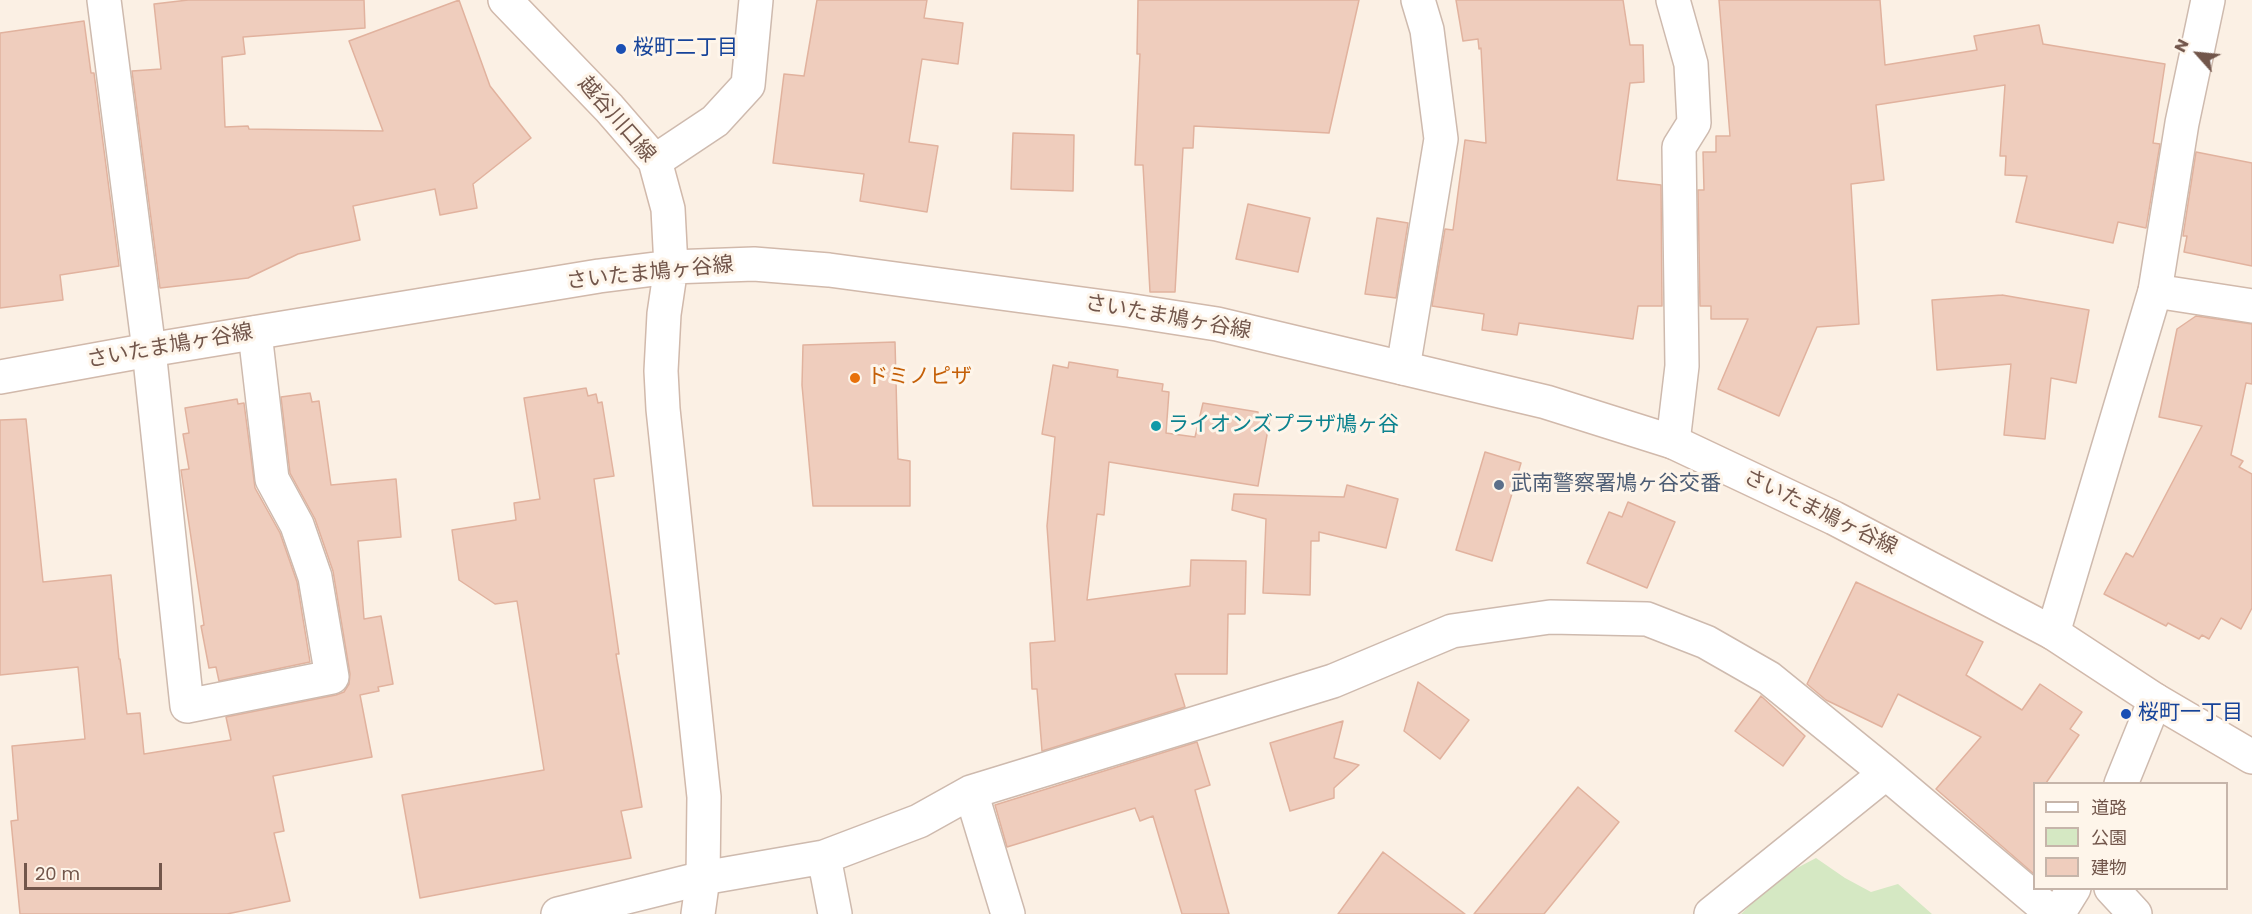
<!DOCTYPE html>
<html>
<head>
<meta charset="utf-8">
<style>
  body { margin:0 }
  #map { position:relative; width:2252px; height:914px; overflow:hidden; background:#fbf0e4; font-family:Poppins,"Noto Sans JP",sans-serif }
  canvas { display:block }
  .legend { position:absolute; left:2033px; top:782px; width:195px; height:108px; box-sizing:border-box; background:#fef5ea; border:2px solid #c6b5aa; margin:0; padding:8px 10px; list-style:none; font-size:18px; color:#72564b }
  .legend li { display:flex; align-items:center; gap:12px; height:30px }
  .legend b { width:30px; border:2px solid #c6b5aa }
  .north { position:absolute; left:2168px; top:24px; width:60px; height:60px; -webkit-text-stroke:4px #fef5ea; paint-order:stroke; rotate:297deg; font-size:16px; font-weight:700; line-height:24px; text-align:center; color:#72564b }
  .north::after { content:''; display:block; margin:auto; width:21px; height:27px; background:#72564b; clip-path:polygon(50% 0,100% 100%,50% 72%,0 100%) }
  .scale { position:absolute; left:24px; top:863px; width:138px; height:27px; box-sizing:border-box; border:3px solid #72564b; border-top:0; padding-left:8px; font-size:18px; line-height:21px; white-space:nowrap; color:#72564b; -webkit-text-stroke:4px #fef5ea; paint-order:stroke }
</style>
</head>
<body>
<div id="map">
<canvas width="2252" height="914"></canvas>
<ul class="legend">
<li><b style="height:8px;background:#fff"></b>道路</li>
<li><b style="height:16px;background:#d5e8c3"></b>公園</li>
<li><b style="height:16px;background:#efcdbd"></b>建物</li>
</ul>
<div class="north">N</div>
<div class="scale">20 m</div>
</div>
<script>
const ctx = document.querySelector('canvas').getContext('2d');
ctx.lineJoin = 'round';
function fillPath(path, color) { ctx.fillStyle = color; ctx.fill(path, 'evenodd'); }
const poly = rows => new Path2D(rows.map(r => 'M' + r).join(''));
function strokePath(path, color, width, dash) { ctx.strokeStyle = color; ctx.lineWidth = width; ctx.lineCap = dash ? 'butt' : 'round'; ctx.setLineDash(dash || []); ctx.stroke(path); }
function drawText(font, color, halo, rows, align = 'center') {
  ctx.font = font + ' Poppins,"Noto Sans JP",sans-serif'; ctx.lineWidth = 6; ctx.setLineDash([]); ctx.textBaseline = 'middle'; ctx.strokeStyle = halo; ctx.fillStyle = color; for (const [text, x, y, turn = 0] of rows) {
    ctx.save(); ctx.translate(x, y); ctx.rotate((+turn || 0) * Math.PI / 180); ctx.textAlign = isNaN(turn) ? turn : align; if (halo) ctx.strokeText(text, 0, 0); ctx.fillText(text, 0, 0); ctx.restore();
  }
}
fillPath(poly([
  [1816,858,1845,878,1871,892,1898,884,1932,914,1741,914,1778,878]
]), '#d5e8c3');
const building = poly([
  [188,0,364,0,365,28,243,37,245,54,222,57,225,127,248,126,249,129,383,131,349,41,459,0,490,86,531,138,473,184,477,208,440,215,435,189,353,206,360,240,298,254,248,278,160,288,132,71,161,69,154,4,188,0],
  [817,0,927,0,924,18,963,23,958,64,922,59,909,142,938,146,927,212,860,201,864,174,773,163,784,74,804,76,817,0],
  [1138,0,1359,0,1329,133,1194,126,1193,148,1183,148,1175,292,1150,292,1143,165,1135,165,1140,54,1137,54,1138,0],
  [1456,0,1623,0,1630,45,1643,45,1644,82,1630,83,1617,180,1661,185,1662,306,1638,306,1633,339,1519,323,1517,335,1482,330,1484,314,1432,306,1445,229,1453,230,1465,140,1486,143,1481,48,1479,49,1478,39,1463,41,1456,0],
  [1719,0,1880,0,1885,65,1977,50,1974,36,2039,25,2043,44,2165,64,2153,143,2160,144,2146,228,2118,222,2113,243,2016,222,2027,176,2005,175,2006,156,2000,156,2005,85,1876,105,1884,180,1851,184,1859,324,1817,327,1779,416,1718,389,1748,319,1711,319,1711,306,1700,306,1698,190,1704,190,1703,152,1716,152,1716,136,1730,136,1719,0],
  [84,21,91,73,94,73,119,266,60,275,63,300,0,308,0,33,84,21],
  [1013,133,1074,135,1073,191,1011,189,1013,133],
  [2196,152,2252,163,2252,266,2184,252,2187,236,2183,236,2196,152],
  [1248,204,1310,218,1298,272,1236,259,1248,204],
  [1377,218,1408,223,1396,298,1365,294,1377,218],
  [2002,295,2089,310,2076,383,2051,378,2045,439,2004,435,2011,364,1937,370,1932,300,2002,295],
  [2196,316,2252,324,2252,384,2246,383,2231,455,2243,461,2239,467,2252,474,2252,608,2241,629,2221,618,2209,639,2202,635,2199,639,2168,623,2166,626,2104,594,2126,553,2133,557,2202,426,2159,417,2177,329,2196,316],
  [895,342,898,459,910,461,910,506,813,506,802,385,803,345,895,342],
  [1069,362,1118,370,1117,377,1163,384,1162,391,1169,392,1166,433,1195,437,1203,403,1258,412,1258,416,1270,418,1258,486,1109,462,1104,515,1097,514,1087,600,1190,586,1191,560,1246,561,1245,614,1228,614,1227,674,1175,674,1185,707,1042,751,1037,689,1032,689,1030,643,1055,641,1047,526,1055,437,1042,434,1053,365,1068,368,1069,362],
  [586,388,588,396,596,394,598,403,602,402,614,476,594,479,619,654,616,654,642,807,621,811,631,858,420,898,402,795,544,770,517,601,495,604,459,580,452,530,516,520,514,503,540,499,524,398,586,388],
  [310,393,312,402,319,401,331,485,396,479,401,537,358,541,364,619,381,616,393,684,378,687,379,691,360,695,372,757,273,776,284,831,274,833,290,901,227,914,20,914,11,821,18,820,12,746,85,739,78,667,0,675,0,420,26,419,43,582,111,575,119,659,120,659,127,714,140,713,144,754,231,740,226,717,336,695,344,692,349,684,350,674,333,571,315,519,290,473,281,397,310,393],
  [237,399,238,404,244,403,255,488,280,533,297,582,310,662,219,681,216,667,209,668,201,626,204,625,181,470,189,469,183,434,189,433,185,408,237,399],
  [1485,452,1521,463,1492,561,1456,550,1485,452],
  [1347,485,1398,499,1386,548,1319,532,1319,541,1311,541,1310,595,1263,593,1266,519,1232,510,1234,494,1344,497,1347,485],
  [1628,502,1675,522,1647,588,1587,563,1609,512,1622,517,1628,502],
  [1856,582,1983,642,1966,675,2022,710,2040,684,2082,712,2070,729,2079,735,2046,783,2034,783,2034,874,1936,789,1981,737,1898,694,1882,727,1826,700,1807,684,1856,582],
  [1418,682,1469,720,1440,759,1404,731,1418,682],
  [1761,696,1805,736,1783,766,1735,731,1761,696],
  [1343,721,1334,758,1359,765,1334,788,1334,798,1290,811,1270,743,1343,721],
  [1197,742,1210,785,1195,790,1229,914,1182,914,1153,816,1140,821,1135,808,1007,847,995,805,1197,742],
  [1578,787,1619,822,1544,914,1474,914,1578,787],
  [1383,852,1465,914,1338,914,1383,852]
]);
fillPath(building, '#efcdbd');
strokePath(building, '#e1b29e', 1.5);
const street = poly([
  [104,0,149,350,187,706,332,677,315,577,297,525,272,479,255,333],
  [655,161,715,121,748,85,756,0],
  [1403,368,1441,139,1427,30,1418,0],
  [1673,442,1682,366,1679,147,1694,123,1691,64,1673,0],
  [2053,633,2155,291,2182,123,2208,0],
  [1886,773,2053,914],
  [2121,784,2155,700],
  [971,792,1008,914],
  [824,857,835,914],
  [2111,888,2135,914],
  [558,914,703,878,824,857,919,821,971,792,1333,681,1452,631,1550,617,1647,619,1706,642,1769,678,1886,773,1711,914],
  [2058,914,2074,888]
]);
const secondary = poly([
  [505,0,609,108,655,161,668,209,671,267,664,314,661,371,663,409,704,797,703,878,698,914],
  [2155,291,2252,306],
  [0,377,149,350,599,276,671,267,754,264,829,270,1127,310,1217,324,1546,402,1673,442,1834,518,2053,633,2155,700,2252,757]
]);
strokePath(street, '#cebaae', 36);
strokePath(secondary, '#d1b9ab', 36);
strokePath(street, '#fff', 33);
strokePath(secondary, '#fff', 33);
for (const [x, y, r, color] of [
  [621,49,6,"#1a4fb4"],
  [855,378,6,"#e8710a"],
  [1156,426,6,"#0f9aa8"],
  [1499,485,6,"#5c6f8a"],
  [2126,714,6,"#1a4fb4"]
]) { const dot = new Path2D(); dot.arc(x, y, r, 0, 2 * Math.PI); ctx.fillStyle = color; ctx.fill(dot); strokePath(dot, '#fef5ea', 2); }
drawText('21px', '#164399', '#fef5ea', [
  ["桜町二丁目",633,49],
  ["桜町一丁目",2138,714]
], 'left');
drawText('21px', '#72564b', '#fef5ea', [
  ["越谷川口線",616,120,49],
  ["さいたま鳩ヶ谷線",650,274,-6],
  ["さいたま鳩ヶ谷線",1168,318,10],
  ["さいたま鳩ヶ谷線",170,347,-10],
  ["さいたま鳩ヶ谷線",1820,513,26]
]);
drawText('21px', '#c56008', '#fef5ea', [
  ["ドミノピザ",867,378]
], 'left');
drawText('21px', '#0d838f', '#fef5ea', [
  ["ライオンズプラザ鳩ヶ谷",1168,426]
], 'left');
drawText('21px', '#4e5e75', '#fef5ea', [
  ["武南警察署鳩ヶ谷交番",1511,485]
], 'left');
</script>
</body>
</html>
